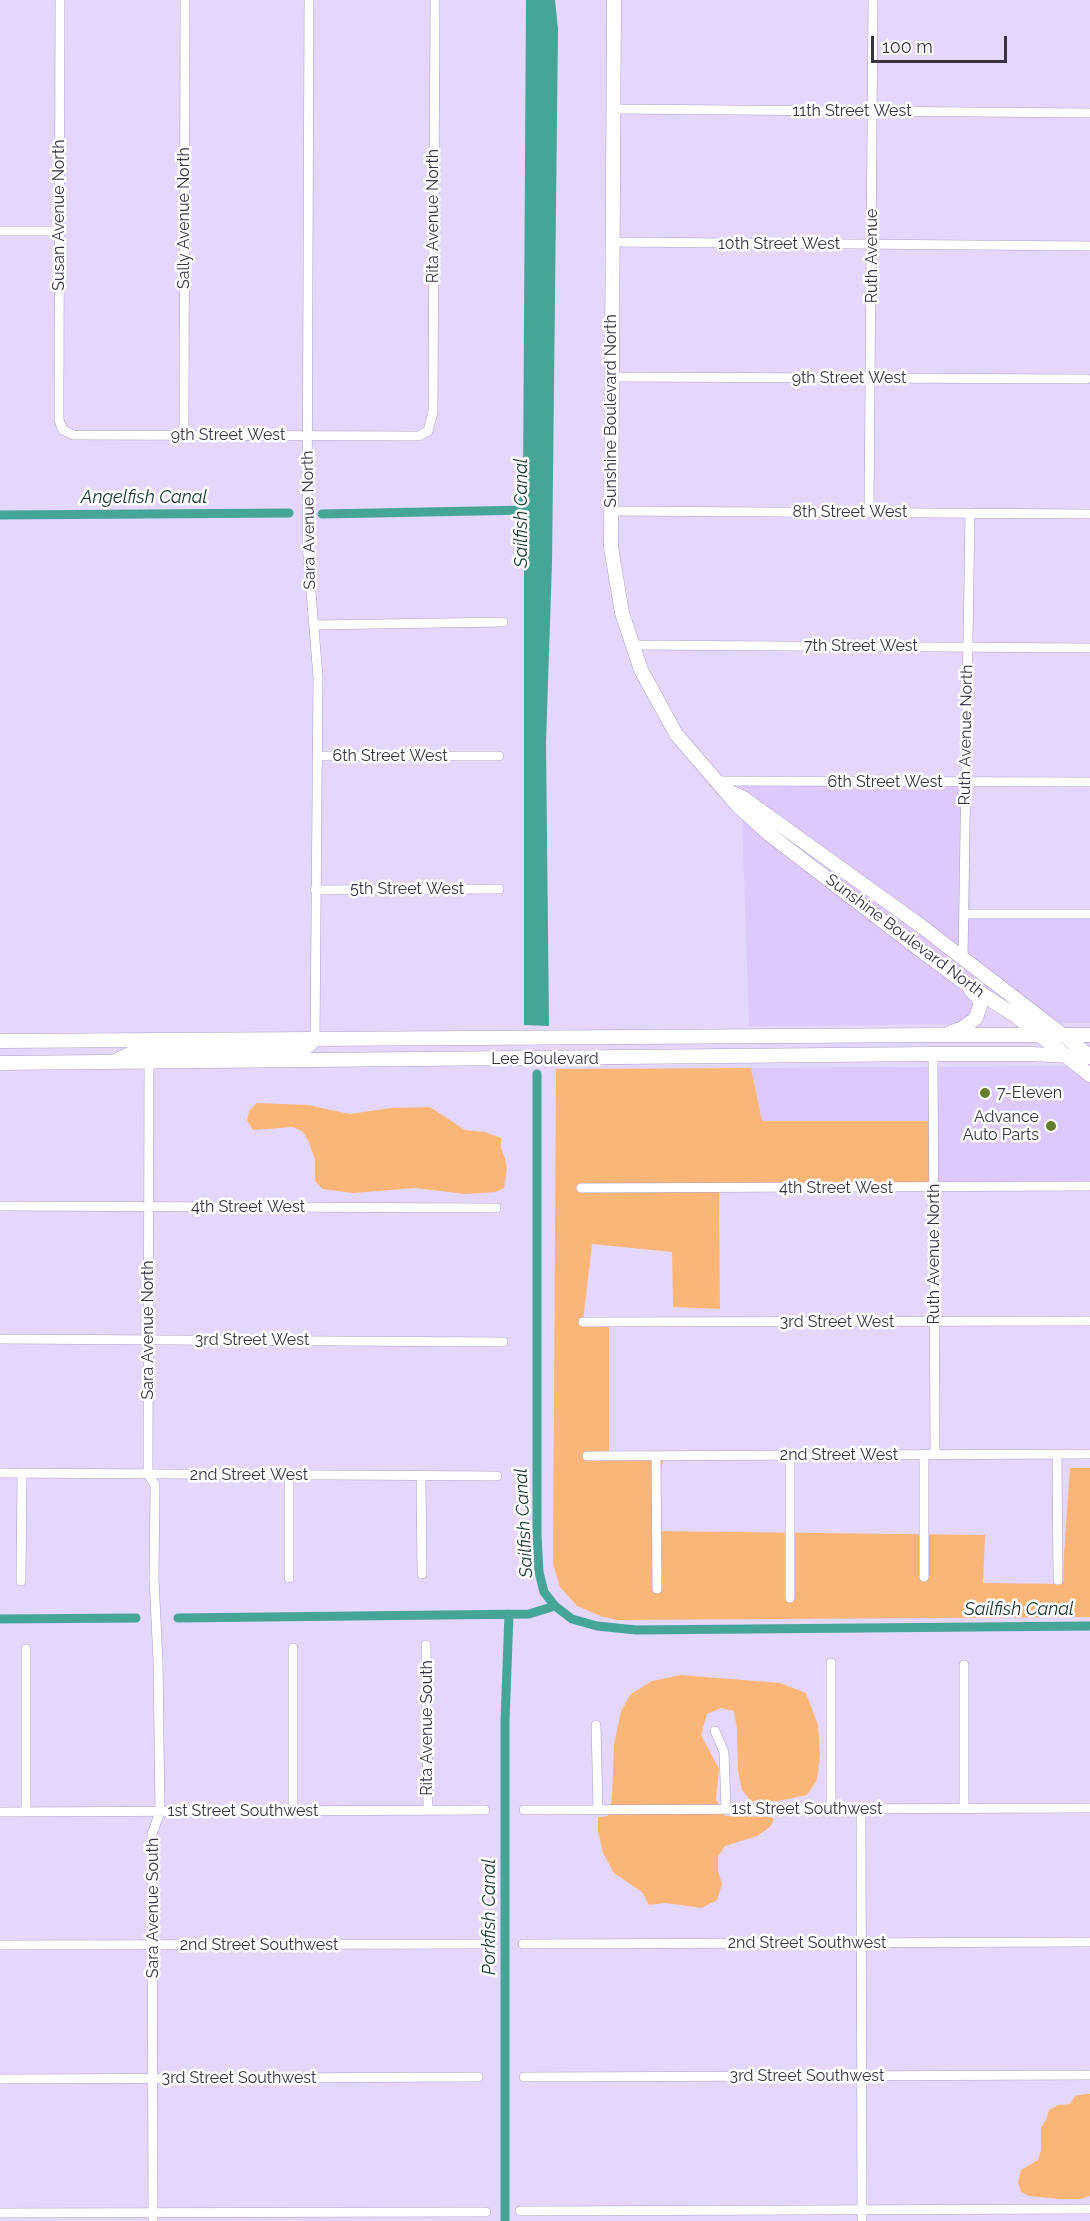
<!DOCTYPE html>
<html>
<head>
<meta charset="utf-8">
<style>
  body { margin:0 }
  #map { position:relative; width:1090px; height:2221px; overflow:hidden; background:#e5d7fb; font-family:Raleway,sans-serif }
  canvas { display:block }
  .scale { position:absolute; left:871px; top:36px; width:136px; height:27px; box-sizing:border-box; border:3px solid #383143; border-top:0; padding-left:8px; font-size:18px; line-height:21px; white-space:nowrap; color:#383143; -webkit-text-stroke:4px #fff; paint-order:stroke }
</style>
</head>
<body>
<div id="map">
<canvas width="1090" height="2221"></canvas>
<div class="scale">100 m</div>
</div>
<script>
const ctx = document.querySelector('canvas').getContext('2d');
ctx.lineJoin = 'round';
function fillPath(path, color) { ctx.fillStyle = color; ctx.fill(path, 'evenodd'); }
const poly = rows => new Path2D(rows.map(r => 'M' + r).join(''));
function strokePath(path, color, width, dash) { ctx.strokeStyle = color; ctx.lineWidth = width; ctx.lineCap = dash ? 'butt' : 'round'; ctx.setLineDash(dash || []); ctx.stroke(path); }
function drawText(font, color, halo, rows, align = 'center') {
  ctx.font = font + ' Raleway,sans-serif'; ctx.lineWidth = 5; ctx.setLineDash([]); ctx.textBaseline = 'middle'; ctx.strokeStyle = halo; ctx.fillStyle = color; for (const [text, x, y, turn = 0] of rows) {
    ctx.save(); ctx.translate(x, y); ctx.rotate((+turn || 0) * Math.PI / 180); ctx.textAlign = isNaN(turn) ? turn : align; if (halo) ctx.strokeText(text, 0, 0); ctx.fillText(text, 0, 0); ctx.restore();
  }
}
fillPath(poly([
  [726,784,968,787,971,914,1090,914,1090,1023,1056,1023,845,865,845,862,842,862],
  [742,817,838,893,838,895,841,895,962,987,975,1002,973,1015,957,1024,749,1026],
  [846,878,1040,1023,1033,1023,968,979,847,887],
  [1070,1066,1090,1081,1090,1185,934,1186,935,1121,762,1121,751,1068]
]), '#ddc9fc');
fillPath(poly([
  [751,1068,762,1121,935,1121,934,1186,719,1189,720,1309,673,1307,672,1252,592,1244,583,1322,609,1322,609,1453,663,1460,651,1531,985,1535,983,1583,1062,1584,1070,1468,1090,1468,1090,1617,618,1620,603,1617,577,1606,560,1587,553,1564,556,1069],
  [257,1103,308,1105,350,1114,390,1108,430,1107,465,1130,485,1132,501,1138,501,1149,505,1158,507,1168,504,1188,495,1192,465,1194,415,1188,353,1193,323,1189,315,1181,315,1160,308,1140,302,1131,293,1127,253,1130,247,1120,249,1111],
  [681,1675,780,1683,806,1693,818,1725,820,1755,817,1780,807,1795,778,1801,751,1801,742,1790,738,1771,737,1729,734,1711,721,1708,707,1714,701,1735,719,1769,716,1799,725,1816,771,1817,774,1820,770,1827,757,1836,725,1846,718,1857,718,1871,722,1884,717,1900,702,1908,665,1903,649,1905,642,1892,614,1873,603,1853,598,1831,598,1817,608,1816,612,1798,614,1745,621,1711,631,1694,652,1681],
  [1085,2094,1090,2094,1090,2196,1080,2199,1060,2199,1029,2196,1021,2192,1018,2182,1021,2170,1038,2160,1041,2150,1041,2128,1046,2120,1049,2110,1058,2105,1070,2104,1075,2096]
]), '#fab677');
fillPath(poly([
  [526,0,555,0,558,29,552,563,546,742,549,1026,524,1025,524,535,521,527,517,525,518,500,523,493,523,485]
]), '#45a597');
strokePath(poly([
  [322,514,529,510],
  [0,515,289,513],
  [537,1074,537,1536,539,1572,544,1592,555,1606,572,1619,597,1626,636,1630,1090,1626],
  [178,1618,529,1614,555,1606],
  [0,1619,136,1618],
  [505,2221,505,1721,509,1614]
]), '#45a597', 9);
const street = poly([
  [60,0,59,388,59,420,63,430,73,435,419,436,428,431,433,412,435,0],
  [309,0,307,544,318,677,315,1039],
  [613,109,1090,113],
  [0,231,59,231],
  [612,242,1090,246],
  [612,377,1087,379],
  [184,435,185,0],
  [611,511,1090,514],
  [869,512,873,0],
  [315,625,503,622],
  [632,645,1090,648],
  [318,756,499,756],
  [716,781,1090,782],
  [315,890,499,889],
  [964,914,1090,914],
  [963,958,970,513],
  [933,1054,935,1454],
  [149,1063,148,1474,155,1485,154,1578,158,1661,160,1812,152,1834,153,2221],
  [581,1188,1090,1186],
  [0,1206,496,1208],
  [583,1322,1090,1321],
  [0,1339,503,1342],
  [924,1454,924,1577],
  [790,1455,790,1598],
  [1057,1455,1058,1580],
  [587,1456,1090,1454],
  [656,1456,657,1589],
  [0,1473,497,1476],
  [421,1476,422,1574],
  [289,1578,289,1475],
  [21,1581,22,1473],
  [426,1645,428,1810],
  [293,1648,293,1811],
  [26,1649,26,1812],
  [831,1663,831,1809],
  [964,1665,964,1808],
  [596,1725,598,1809],
  [715,1731,724,1752,726,1809],
  [861,1809,862,2221],
  [524,1810,1090,1808],
  [0,1812,485,1810],
  [523,1944,1090,1942],
  [0,1945,483,1944],
  [524,2077,1090,2075],
  [0,2079,478,2077],
  [520,2211,1090,2209],
  [0,2213,486,2212]
]);
const secondary = poly([
  [614,0,611,547,622,613,641,670,676,734,738,806,769,834,919,949,965,983,1016,1016,1090,1075],
  [728,791,743,798,921,926,1090,1056],
  [949,1033,963,1028,976,1018,980,1006,980,1000,970,989],
  [0,1041,944,1035,1090,1035],
  [117,1060,136,1051,301,1049,308,1046,315,1039],
  [0,1063,933,1054,1031,1054,1090,1057]
]);
strokePath(street, '#ae9dc8', 10);
strokePath(secondary, '#ae9dc8', 15);
strokePath(street, '#fff', 9);
strokePath(secondary, '#fff', 14);
for (const [x, y, r, color] of [
  [985,1093,6,"#677d2e"],
  [1051,1126,6,"#677d2e"]
]) { const dot = new Path2D(); dot.arc(x, y, r, 0, 2 * Math.PI); ctx.fillStyle = color; ctx.fill(dot); strokePath(dot, '#fff', 2); }
drawText('16px', '#383143', '#fff', [
  ["11th Street West",852,111],
  ["Susan Avenue North",59,215,-90],
  ["Rita Avenue North",433,216,-90],
  ["Sally Avenue North",184,218,-90],
  ["10th Street West",779,244],
  ["Ruth Avenue",872,256,-90],
  ["9th Street West",849,378],
  ["Sunshine Boulevard North",611,411,-90],
  ["9th Street West",228,435],
  ["8th Street West",850,512],
  ["Sara Avenue North",309,520,-91],
  ["7th Street West",861,646],
  ["Ruth Avenue North",966,735,-89],
  ["6th Street West",390,756],
  ["6th Street West",885,782],
  ["5th Street West",407,889],
  ["Sunshine Boulevard North",905,936,37],
  ["Lee Boulevard",545,1059],
  ["4th Street West",836,1188],
  ["4th Street West",248,1207],
  ["Ruth Avenue North",934,1254,-90],
  ["3rd Street West",837,1322],
  ["Sara Avenue North",148,1330,-90],
  ["3rd Street West",252,1340],
  ["2nd Street West",839,1455],
  ["2nd Street West",249,1475],
  ["Rita Avenue South",427,1728,-90],
  ["1st Street Southwest",807,1809],
  ["1st Street Southwest",243,1811],
  ["Sara Avenue South",153,1908,-90],
  ["2nd Street Southwest",807,1943],
  ["2nd Street Southwest",259,1945],
  ["3rd Street Southwest",807,2076],
  ["3rd Street Southwest",239,2078]
]);
drawText('16px', '#383143', '#fff', [
  ["7-Eleven",997,1093],
  ["Advance",1039,1117,"right"],
  ["Auto Parts",1039,1135,"right"]
], 'left');
drawText('italic 18px', '#183531', '#fff', [
  ["Angelfish Canal",144,498],
  ["Sailfish Canal",522,513,-90],
  ["Sailfish Canal",524,1523,-93],
  ["Sailfish Canal",1019,1610],
  ["Porkfish Canal",490,1917,-90]
]);
</script>
</body>
</html>
